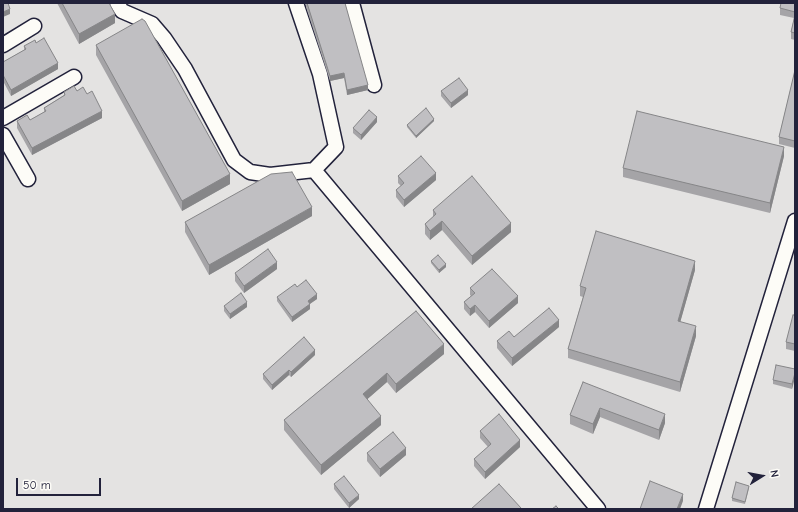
<!DOCTYPE html>
<html>
<head>
<meta charset="utf-8">
<style>
  body { margin:0 }
  #map { position:relative; width:798px; height:512px; overflow:hidden; background:#f4f3ef; font-family:"Comic Neue",sans-serif }
  canvas { display:block }
  .frame { position:absolute; inset:0; border:4px solid #22223b; pointer-events:none }
  .north { position:absolute; left:742px; top:456px; width:40px; height:40px; -webkit-text-stroke:3px #fdfcf7; paint-order:stroke; rotate:79deg; font-size:11px; font-weight:700; line-height:16px; text-align:center; color:#22223b }
  .north::after { content:''; display:block; margin:auto; width:14px; height:18px; background:#22223b; clip-path:polygon(50% 0,100% 100%,50% 72%,0 100%) }
  .scale { position:absolute; left:16px; top:478px; width:85px; height:18px; box-sizing:border-box; border:2px solid #22223b; border-top:0; padding-left:5px; font-size:12px; line-height:14px; white-space:nowrap; color:#22223b; -webkit-text-stroke:3px #fdfcf7; paint-order:stroke }
</style>
</head>
<body>
<div id="map">
<canvas width="798" height="512"></canvas>
<div class="frame"></div>
<div class="north">N</div>
<div class="scale">50 m</div>
</div>
<script>
const ctx = document.querySelector('canvas').getContext('2d');
ctx.lineJoin = 'round';
function fillPath(path, color) { ctx.fillStyle = color; ctx.fill(path, 'evenodd'); }
const poly = rows => new Path2D(rows.map(r => 'M' + r).join(''));
function strokePath(path, color, width, dash) { ctx.strokeStyle = color; ctx.lineWidth = width; ctx.lineCap = dash ? 'butt' : 'round'; ctx.setLineDash(dash || []); ctx.stroke(path); }
fillPath(poly([
  [3,3,795,3,795,509,3,509]
]), '#e4e3e2');
const minor = poly([
  [117,3,122,11,152,24,164,38,185,69,234,160,250,172,270,175,314,170,336,147,320,74,296,3],
  [352,3,374,85],
  [3,45,34,26],
  [3,118,74,77],
  [3,135,28,179],
  [314,170,598,509],
  [706,509,795,221]
]);
strokePath(minor, '#22223b', 17);
strokePath(minor, '#fdfcf7', 14);
fillPath(poly([
  [57,3,110,3,115,23,79,44],
  [306,3,345,3,368,90,347,95,344,78,330,81,306,7],
  [795,3,795,40,791,39,791,32,794,18,780,15,780,8],
  [36,43,58,69,11,96,3,81,3,62,24,50,24,46],
  [96,45,230,184,182,211,96,55],
  [795,70,795,148,779,144,779,137],
  [77,91,87,94,102,118,32,155,17,128,17,121,30,120,44,112,44,108,64,95,64,92],
  [441,91,468,95,451,108,441,96],
  [434,121,416,138,407,127,407,125],
  [377,122,361,140,353,133,353,128],
  [784,156,770,213,623,177,623,168],
  [398,176,436,180,404,207,396,197,396,190,401,186,398,183],
  [433,210,511,232,472,265,442,230,430,240,425,234,425,224,433,217],
  [312,216,209,275,185,232,185,222],
  [431,261,446,267,439,273,431,263],
  [277,269,244,293,235,281,235,273],
  [695,270,680,322,696,336,680,392,568,358,568,349,583,297,580,296,580,286],
  [297,287,317,299,310,304,310,309,292,322,277,301,277,297],
  [470,288,518,303,489,328,475,312,470,316,464,309,464,302,471,296,470,295],
  [224,306,247,307,230,319,224,311],
  [416,311,444,354,396,393,387,382,367,399,381,425,321,475,284,430,284,420],
  [795,315,795,351,786,349,786,342],
  [559,327,512,366,497,348,497,341],
  [315,355,291,377,289,375,272,390,263,379,263,374],
  [795,369,792,389,773,384,773,380],
  [583,382,665,423,659,440,600,417,593,434,570,424,570,415],
  [480,431,520,447,485,479,474,466,474,459,488,447,480,438],
  [367,453,406,455,380,477,367,461],
  [334,484,359,499,349,508,334,489],
  [749,488,745,504,732,501,732,498]
]), '#a5a4a7');
fillPath(poly([
  [10,9,10,14,3,17,3,12],
  [115,14,115,23,79,44,79,34],
  [58,63,58,69,11,96,11,90],
  [344,73,344,78,330,81,330,76],
  [368,85,368,90,347,95,347,90],
  [468,90,468,95,451,108,451,103],
  [102,111,102,118,32,155,32,148],
  [377,117,377,122,361,140,361,135],
  [434,119,434,121,416,138,416,136],
  [784,147,784,156,770,213,770,203],
  [436,173,436,180,404,207,404,200],
  [230,174,230,184,182,211,182,201],
  [312,207,312,216,209,275,209,265],
  [442,221,442,230,430,240,430,231],
  [511,223,511,232,472,265,472,256],
  [695,261,695,270,678,330,678,321],
  [277,262,277,269,244,293,244,286],
  [446,264,446,267,439,273,439,270],
  [317,294,317,299,308,305,308,301],
  [518,296,518,303,489,328,489,321],
  [247,302,247,307,230,319,230,314],
  [310,304,310,309,292,322,292,317],
  [475,305,475,312,470,316,470,309],
  [559,320,559,327,512,366,512,358],
  [696,326,696,336,680,392,680,382],
  [444,344,444,354,396,393,396,384],
  [315,350,315,355,291,377,291,372],
  [289,370,289,375,272,390,272,385],
  [387,373,387,382,363,403,363,394],
  [795,373,795,378,792,389,792,384],
  [600,408,600,417,593,434,593,424],
  [665,414,665,423,659,440,659,430],
  [381,416,381,425,321,475,321,465],
  [520,440,520,447,485,479,485,472],
  [406,448,406,455,380,477,380,469],
  [683,494,683,501,680,509,677,509],
  [359,495,359,499,349,508,349,503]
]), '#868688');
const building = poly([
  [3,3,8,3,10,9,3,12,3,3],
  [62,3,109,3,115,14,79,34,62,3],
  [307,3,345,3,368,85,347,90,344,73,330,76,307,3],
  [781,3,795,3,795,12,780,8,781,3],
  [795,15,795,33,791,32,795,15],
  [142,19,145,21,230,174,182,201,96,45,142,19],
  [44,38,58,63,11,90,3,75,3,62,26,49,24,46,35,40,36,43,44,38],
  [795,70,795,141,779,137,795,70],
  [459,78,468,90,451,103,441,91,459,78],
  [74,86,77,91,83,87,87,94,92,91,102,111,32,148,17,121,27,115,30,120,46,111,44,108,65,95,64,92,74,86],
  [426,108,434,119,416,136,407,125,426,108],
  [369,110,377,117,361,135,353,128,369,110],
  [637,111,784,147,770,203,623,168,637,111],
  [421,156,436,173,404,200,396,190,404,183,398,176,421,156],
  [292,172,312,207,209,265,185,222,271,174,292,172],
  [472,176,511,223,472,256,442,221,430,231,425,224,436,214,433,210,472,176],
  [596,231,695,261,678,321,696,326,680,382,568,349,586,288,580,286,596,231],
  [268,249,277,262,244,286,235,273,268,249],
  [438,255,446,264,439,270,431,261,438,255],
  [492,269,518,296,489,321,475,305,470,309,464,302,475,293,470,288,492,269],
  [306,280,317,294,308,301,310,304,292,317,277,297,295,284,297,287,306,280],
  [241,293,247,302,230,314,224,306,241,293],
  [549,308,559,320,512,358,497,341,509,331,514,337,549,308],
  [416,311,444,344,396,384,387,373,363,394,381,416,321,465,284,420,416,311],
  [793,315,795,315,795,344,786,342,793,315],
  [304,337,315,350,291,372,289,370,272,385,263,374,304,337],
  [776,365,795,369,795,373,792,384,773,380,776,365],
  [583,382,665,414,659,430,600,408,593,424,570,415,583,382],
  [499,414,520,440,485,472,474,459,491,444,480,431,499,414],
  [393,432,406,448,380,469,367,453,393,432],
  [344,476,359,495,349,503,334,484,344,476],
  [650,481,683,494,677,509,640,509,650,481],
  [736,482,749,486,745,502,732,498,736,482],
  [499,484,521,508,520,509,471,509,499,484],
  [556,506,559,509,552,509,556,506]
]);
fillPath(building, '#c0bfc2');
strokePath(building, '#868688', 1);
</script>
</body>
</html>
